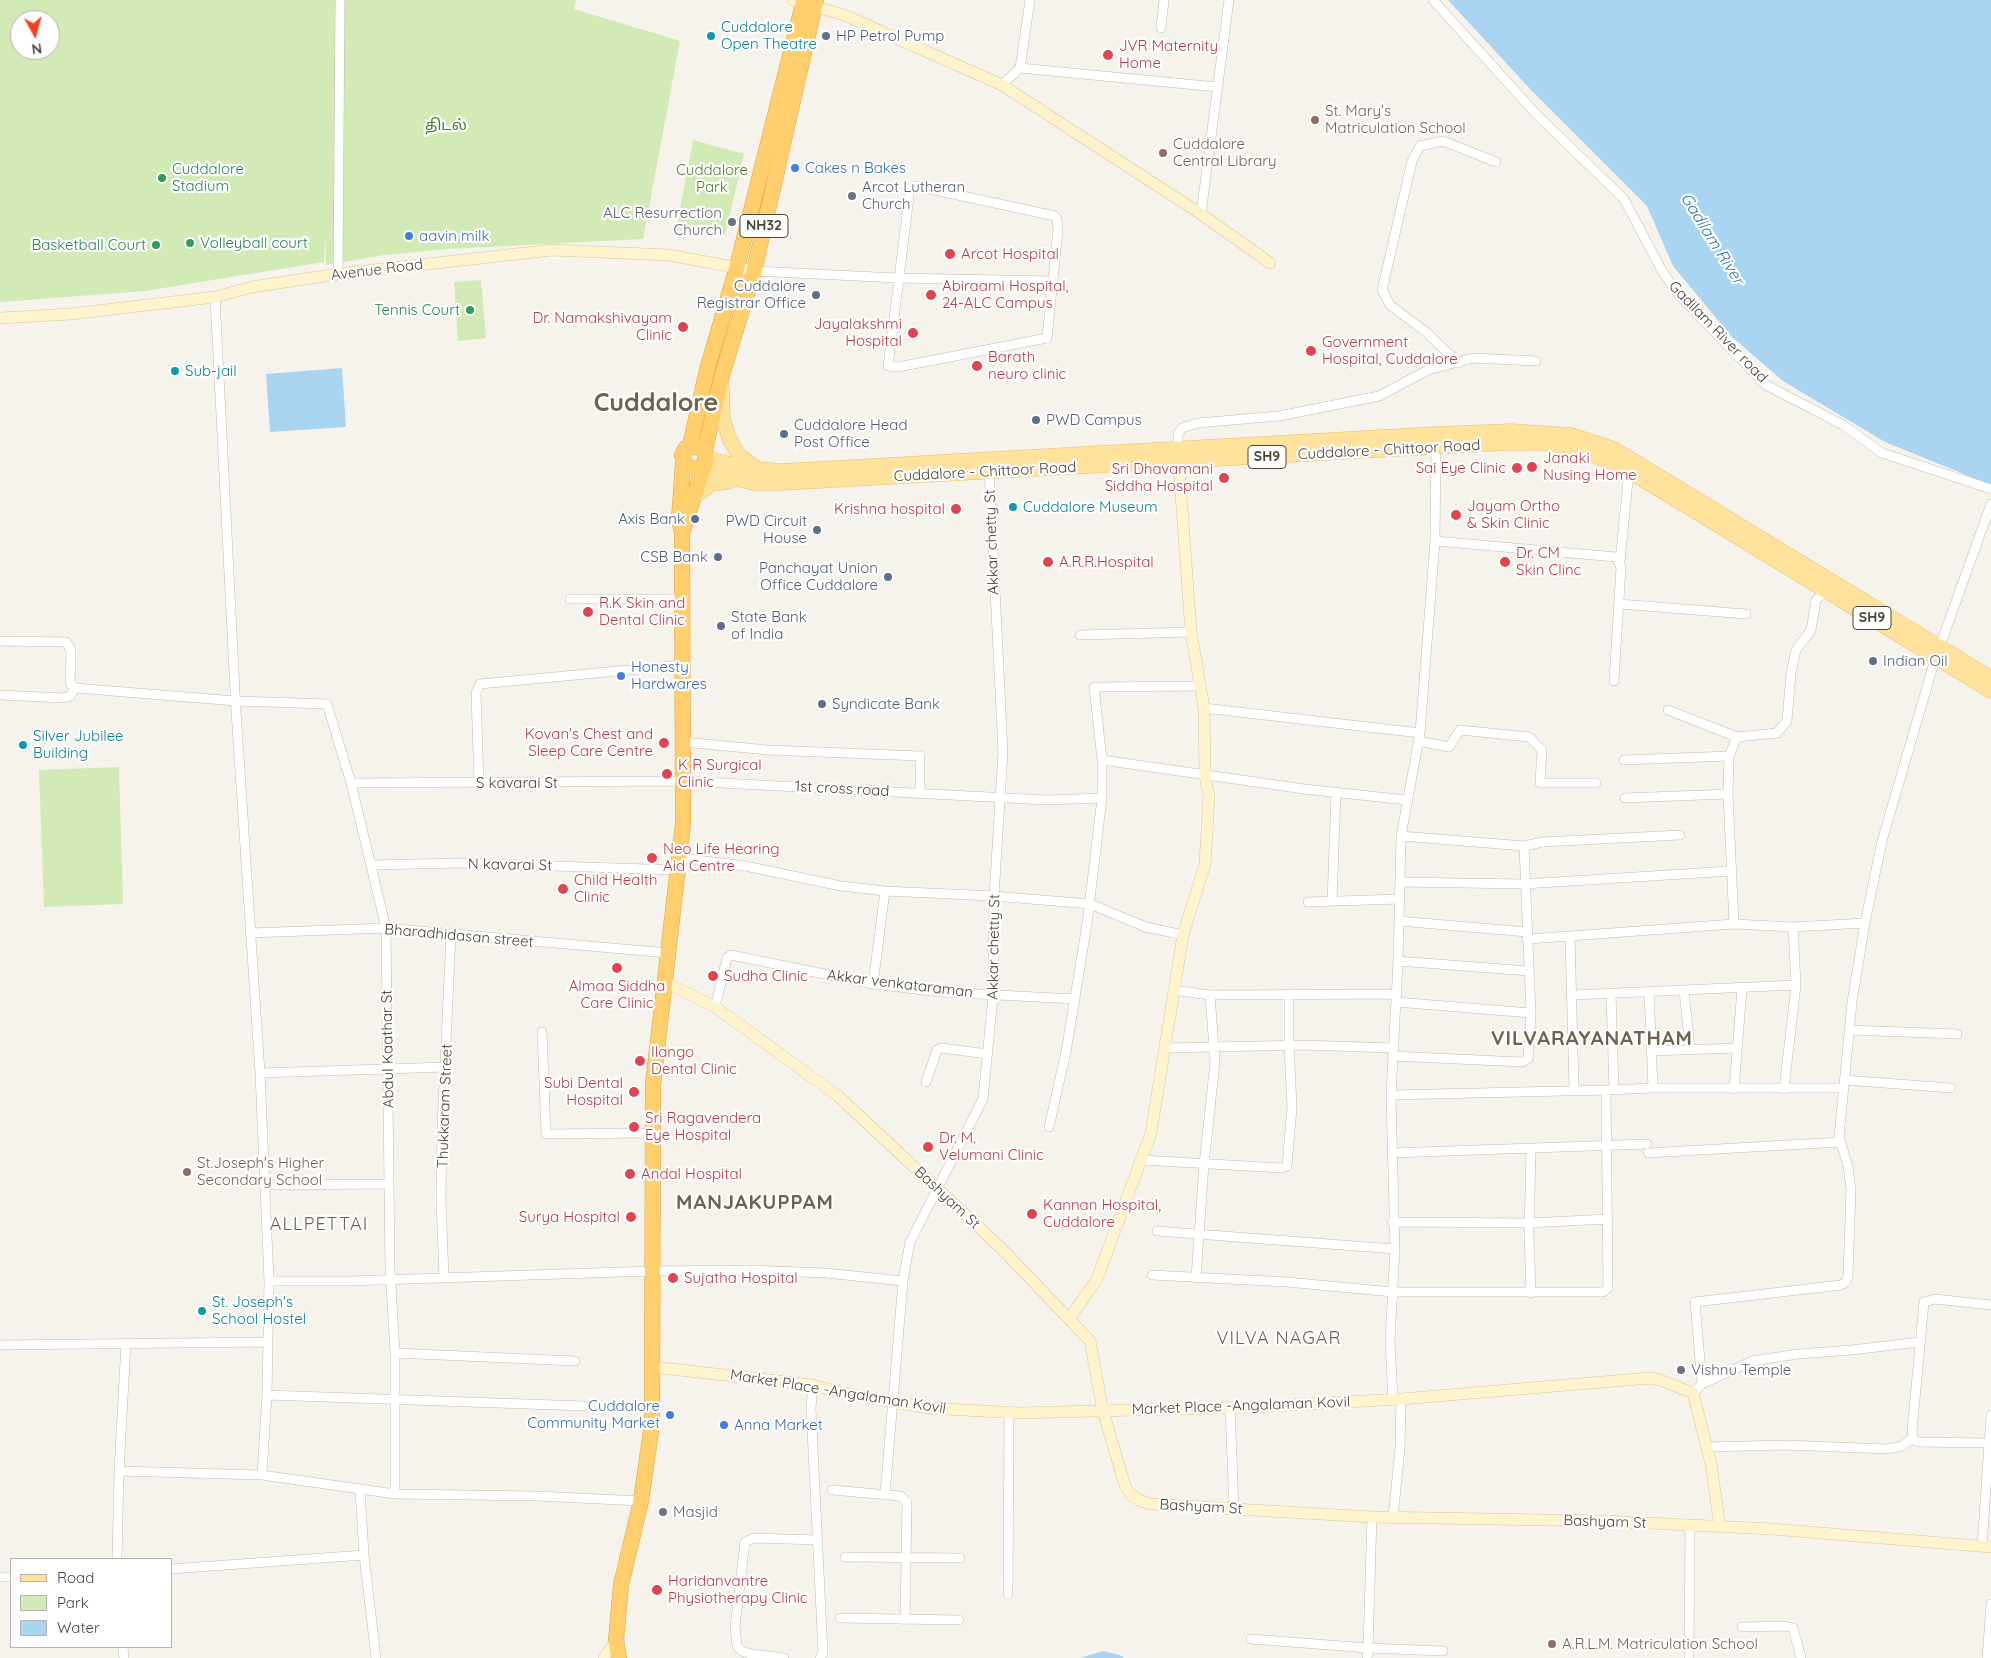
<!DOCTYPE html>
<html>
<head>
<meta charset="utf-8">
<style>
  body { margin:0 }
  #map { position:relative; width:1991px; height:1658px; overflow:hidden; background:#f6f3ec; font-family:Quicksand,sans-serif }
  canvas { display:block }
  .legend { position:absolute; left:10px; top:1558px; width:162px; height:90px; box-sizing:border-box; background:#fff; border:1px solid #b7b4b0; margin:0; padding:6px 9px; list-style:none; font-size:15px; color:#4b4439 }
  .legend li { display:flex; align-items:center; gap:10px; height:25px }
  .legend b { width:25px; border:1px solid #b7b4b0 }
  .north { position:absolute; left:10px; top:10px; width:50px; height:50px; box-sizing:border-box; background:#fff; border:1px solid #b7b4b0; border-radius:50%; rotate:173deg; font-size:14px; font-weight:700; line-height:20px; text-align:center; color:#4b4439 }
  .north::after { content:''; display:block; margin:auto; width:18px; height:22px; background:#fc3f1d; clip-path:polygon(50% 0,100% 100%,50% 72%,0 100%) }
</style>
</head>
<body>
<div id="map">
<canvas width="1991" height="1658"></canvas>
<ul class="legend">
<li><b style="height:6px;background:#ffe39c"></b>Road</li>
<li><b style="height:14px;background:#d2eab5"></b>Park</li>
<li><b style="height:14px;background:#a9d4f2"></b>Water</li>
</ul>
<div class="north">N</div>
</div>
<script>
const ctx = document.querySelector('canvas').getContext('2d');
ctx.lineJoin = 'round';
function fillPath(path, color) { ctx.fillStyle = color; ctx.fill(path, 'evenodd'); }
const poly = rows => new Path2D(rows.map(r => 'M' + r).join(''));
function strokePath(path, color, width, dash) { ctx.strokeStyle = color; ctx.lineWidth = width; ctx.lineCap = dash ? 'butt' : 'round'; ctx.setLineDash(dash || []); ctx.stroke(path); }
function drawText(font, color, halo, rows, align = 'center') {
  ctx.font = font + ' Quicksand,"Noto Sans Tamil",sans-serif'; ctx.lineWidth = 4.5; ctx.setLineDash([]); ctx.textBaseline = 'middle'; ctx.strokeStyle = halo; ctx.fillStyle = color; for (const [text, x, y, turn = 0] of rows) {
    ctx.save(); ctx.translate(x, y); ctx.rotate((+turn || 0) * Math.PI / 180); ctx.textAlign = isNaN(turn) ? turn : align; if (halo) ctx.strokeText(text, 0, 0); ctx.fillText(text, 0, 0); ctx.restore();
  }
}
fillPath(poly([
  [0,0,576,0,574,9,680,41,643,239,448,249,384,255,326,265,325,236,324,262,145,291,0,302],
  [20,20,50,20,50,50,20,50],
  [693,140,744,154,725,235,676,230],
  [481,280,486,338,458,341,454,282],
  [119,767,123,904,44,907,39,770]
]), '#d2eab5');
fillPath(poly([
  [1448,0,1991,0,1991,485,1885,442,1783,381,1731,336,1673,266,1647,206,1532,91],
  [342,368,346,427,270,432,266,374],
  [1103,1651,1120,1655,1124,1658,1080,1658]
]), '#a9d4f2');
const street = poly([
  [1433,0,1536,114,1624,199,1662,271,1678,294,1766,385,1843,425,1882,453,1991,489],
  [1161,28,1164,0],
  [1020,68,1217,87],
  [1002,85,1020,68,1030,0],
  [916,186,1055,216,1057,220,1058,230,1047,338,898,367,888,366,910,189,916,186],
  [1201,214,1229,0],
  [754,271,897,278,1053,281],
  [338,274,340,0],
  [215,297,236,711,260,1073,269,1281,349,1281,652,1271,748,1270,826,1273,903,1281],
  [1458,363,1426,332,1390,305,1382,290,1412,161,1420,146,1443,141,1496,162],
  [1178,450,1178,434,1182,428,1198,423,1279,416,1379,396,1428,370,1473,358,1536,361],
  [1435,541,1616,557,1621,567,1614,681],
  [1620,561,1629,471],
  [570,599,682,599],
  [1619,604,1746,614],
  [1080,635,1191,632],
  [0,641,66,642,71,650,70,683,75,688,236,701,327,704,351,783,386,928,390,1268,395,1353,395,1494],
  [1940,646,1991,504],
  [0,695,64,698,70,696,75,688],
  [1204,708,1420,733],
  [1668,710,1737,737,1729,756,1728,794,1734,924,1793,927,1865,923],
  [1737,737,1777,733,1787,721,1791,673,1796,650,1811,630,1816,600,1827,590],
  [1418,741,1449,747,1460,730,1529,737,1542,750,1540,783,1596,783],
  [683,742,768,750,920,756,920,793],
  [1102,760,1304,789,1407,800],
  [1624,760,1729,756],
  [351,783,684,781,1046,800,1102,798],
  [479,783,476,693,480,684,682,665],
  [1625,798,1728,794],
  [1401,836,1524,846,1543,842,1680,835],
  [680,858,745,866,841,886,885,891,994,896,1090,904,1146,927,1183,935],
  [370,865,461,863,679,870],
  [1400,882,1524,884,1731,871],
  [1332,901,1336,793],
  [1308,902,1400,899],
  [1399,921,1527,932],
  [250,933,386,928,668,953],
  [1570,936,1734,924],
  [1527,939,1570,936,1574,1089],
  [1398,961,1529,971],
  [873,984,885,891],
  [1173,990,1210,995,1397,994],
  [1684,991,1690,1049],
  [1649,992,1653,1088],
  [1611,994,1614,1090],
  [1572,995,1796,985],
  [1396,1002,1531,1013],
  [715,1007,727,958,731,955,873,984,940,992,1075,999],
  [1849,1030,1957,1034],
  [542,1032,546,1134,653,1133],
  [1165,1048,1305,1045,1392,1048],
  [1651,1051,1737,1048],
  [1392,1056,1522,1062,1528,1059,1531,1013,1524,846],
  [260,1073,446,1067],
  [1844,1080,1951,1088],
  [926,1082,937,1050,941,1048,988,1054],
  [1734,1089,1742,989],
  [1784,1089,1796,985,1793,927],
  [1606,1090,1653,1088,1843,1088],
  [1049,1127,1066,1052,1087,924,1102,798,1102,760,1094,687,1199,686],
  [1531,1149,1529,1235,1531,1293],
  [1392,1153,1647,1144],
  [1648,1153,1841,1142],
  [1141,1160,1282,1168,1287,1166,1292,1107,1289,1046,1289,994],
  [265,1185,389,1184],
  [1392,1222,1529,1223,1608,1219],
  [1157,1231,1395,1249],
  [1152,1275,1287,1282,1393,1292,1603,1292,1608,1288,1606,1090,1391,1095],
  [444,1277,441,1201,442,1127,451,935],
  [1196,1278,1204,1164,1215,1062,1210,995],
  [1991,1305,1935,1299,1924,1302,1912,1431,1913,1438,1917,1442,1991,1443],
  [0,1345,268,1342],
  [395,1353,575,1361],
  [1702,1384,1695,1302,1841,1285,1846,1282,1848,1276,1851,1190,1848,1166,1839,1137,1852,1002,1865,923,1882,841,1936,656],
  [813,1385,811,1408,823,1653,820,1658],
  [1693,1393,1702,1384,1752,1361,1798,1354,1852,1350,1919,1342],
  [267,1395,584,1406],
  [1393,1400,1390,1340,1395,1249,1391,1095,1398,961,1401,836,1420,733,1435,541,1436,442],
  [1230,1408,1234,1509],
  [1707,1447,1786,1445,1887,1449,1902,1446,1913,1438],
  [119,1471,262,1475,395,1494,537,1496,641,1501],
  [262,1475,267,1395,269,1281],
  [360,1490,364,1555,376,1658],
  [832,1490,900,1496,907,1502,905,1620],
  [885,1495,903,1281,910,1242,983,1099,993,996,994,896,1003,752,989,468],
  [1393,1518,1400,1448,1401,1399],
  [1982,1546,1991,1415],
  [845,1557,960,1558],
  [117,1559,119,1471,126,1343],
  [171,1569,364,1555],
  [0,1577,11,1577],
  [1008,1594,1009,1412],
  [840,1618,959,1620],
  [1742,1627,1785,1626,1793,1628,1801,1658],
  [1251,1639,1368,1648,1372,1517],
  [123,1647,124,1658],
  [784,1658,751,1654,742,1651,737,1646,735,1626,745,1542,754,1538,818,1540],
  [1367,1658,1368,1648,1443,1651],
  [1689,1658,1690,1525],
  [1987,1658,1991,1604]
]);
const secondary = poly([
  [793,0,844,15,1002,85,1201,214,1270,263],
  [0,318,71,314,215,297,252,287,338,274,552,250,669,255,754,271],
  [665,982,715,1007,838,1096,1002,1249,1090,1341,1103,1411,1125,1486,1131,1495,1139,1500,1150,1504,1372,1517,1606,1521,1772,1529,1991,1547],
  [1069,1319,1097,1279,1151,1133,1183,935,1205,864,1209,796,1205,776,1204,708,1191,632,1178,453],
  [653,1367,813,1385,842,1393,929,1408,1018,1413,1252,1407,1401,1399,1650,1378,1660,1380,1693,1393,1711,1464,1720,1527],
  [604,1658,616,1640]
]);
const primary = poly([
  [722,388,723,419,729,438,738,454,755,467],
  [707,458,744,468,782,471,1436,434,1511,431,1571,435,1614,449,1991,678],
  [693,470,754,483,781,483,1507,443,1542,443,1574,447,1622,467,1991,691],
  [695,496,712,484,728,482]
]);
const highway = poly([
  [690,446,707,370,737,267,804,0],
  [705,450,698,446,686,448,682,455,686,466,697,470,706,462,705,450,722,375,754,271,816,0],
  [683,530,704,466],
  [619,1658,616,1640,621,1585,641,1501,652,1424,653,1084,683,824,682,532,679,520,683,463]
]);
strokePath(street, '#c2bbae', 10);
strokePath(secondary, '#d6c79b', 12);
strokePath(primary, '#e6c16a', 15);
strokePath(highway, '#e0a43c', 16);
strokePath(street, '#fff', 9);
strokePath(secondary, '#fff3cd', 11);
strokePath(primary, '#ffe39c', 14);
strokePath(highway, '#ffcf6e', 15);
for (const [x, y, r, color] of [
  [711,36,5,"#0f9aa8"],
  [826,36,5,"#5c6f8a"],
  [1108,55,6,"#e0444e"],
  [1315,120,5,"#8d6e63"],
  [1163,153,5,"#8d6e63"],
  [795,168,5,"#3f7fe0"],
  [162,178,5,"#2e9e5b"],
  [852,196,5,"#6b7280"],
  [732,222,5,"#6b7280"],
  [409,236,5,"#3f7fe0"],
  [190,243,5,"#2e9e5b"],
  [156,245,5,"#2e9e5b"],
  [950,254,6,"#e0444e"],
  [816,295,5,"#5c6f8a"],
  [931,295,6,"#e0444e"],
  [470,310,5,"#2e9e5b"],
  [683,327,6,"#e0444e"],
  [913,333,6,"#e0444e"],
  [1311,351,6,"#e0444e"],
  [977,366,6,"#e0444e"],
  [175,371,5,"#0f9aa8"],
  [1036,420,5,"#5c6f8a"],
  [784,434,5,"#5c6f8a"],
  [1532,467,6,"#e0444e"],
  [1517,468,6,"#e0444e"],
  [1224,478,6,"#e0444e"],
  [1013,507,5,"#0f9aa8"],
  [956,509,6,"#e0444e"],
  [1456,515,6,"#e0444e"],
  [695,519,5,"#5c6f8a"],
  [817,530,5,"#5c6f8a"],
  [718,557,5,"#5c6f8a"],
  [1048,562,6,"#e0444e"],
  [1505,562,6,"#e0444e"],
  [888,577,5,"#5c6f8a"],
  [588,612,6,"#e0444e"],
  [721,626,5,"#5c6f8a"],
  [1873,661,5,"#5c6f8a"],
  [621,676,5,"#3f7fe0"],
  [822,704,5,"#5c6f8a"],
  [664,743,6,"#e0444e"],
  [23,745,5,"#0f9aa8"],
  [667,774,6,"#e0444e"],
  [652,858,6,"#e0444e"],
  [563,889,6,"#e0444e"],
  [617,968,6,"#e0444e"],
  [713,976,6,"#e0444e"],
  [640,1061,6,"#e0444e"],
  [634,1092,6,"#e0444e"],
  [634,1127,6,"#e0444e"],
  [928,1147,6,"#e0444e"],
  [187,1172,5,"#8d6e63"],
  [630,1174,6,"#e0444e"],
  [1032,1214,6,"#e0444e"],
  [631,1217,6,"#e0444e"],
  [673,1278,6,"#e0444e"],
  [202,1311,5,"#0f9aa8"],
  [1681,1370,5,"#6b7280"],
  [670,1415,5,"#3f7fe0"],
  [724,1425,5,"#3f7fe0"],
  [663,1512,5,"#6b7280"],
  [657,1590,6,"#e0444e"],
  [1552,1644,5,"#8d6e63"]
]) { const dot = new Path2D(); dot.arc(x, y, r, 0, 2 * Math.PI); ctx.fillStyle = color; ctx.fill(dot); strokePath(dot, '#fff', 2); }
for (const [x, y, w] of [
  [764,226,48],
  [1267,457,38],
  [1872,618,38]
]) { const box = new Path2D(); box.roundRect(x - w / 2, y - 11.5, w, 23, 4); ctx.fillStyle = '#fff'; ctx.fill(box); strokePath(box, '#4b4439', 1); }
drawText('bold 14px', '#4b4439', null, [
  ["NH32",764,226],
  ["SH9",1267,457],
  ["SH9",1872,618]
]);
drawText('15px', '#0d838f', '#fff', [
  ["Cuddalore",721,27],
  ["Open Theatre",721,44],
  ["Sub-jail",185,371],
  ["Cuddalore Museum",1023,507],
  ["Silver Jubilee",33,736],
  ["Building",33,753],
  ["St. Joseph's",212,1302],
  ["School Hostel",212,1319]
], 'left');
drawText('15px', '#4e5e75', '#fff', [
  ["HP Petrol Pump",836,36],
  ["Cuddalore",806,286,"right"],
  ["Registrar Office",806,303,"right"],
  ["PWD Campus",1046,420],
  ["Cuddalore Head",794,425],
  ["Post Office",794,442],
  ["Axis Bank",685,519,"right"],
  ["PWD Circuit",807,521,"right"],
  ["House",807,538,"right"],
  ["CSB Bank",708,557,"right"],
  ["Panchayat Union",878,568,"right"],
  ["Office Cuddalore",878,585,"right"],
  ["State Bank",731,617],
  ["of India",731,634],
  ["Indian Oil",1883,661],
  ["Syndicate Bank",832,704]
], 'left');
drawText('15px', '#be3a42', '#fff', [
  ["JVR Maternity",1119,46],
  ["Home",1119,63],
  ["Arcot Hospital",961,254],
  ["Abiraami Hospital,",942,286],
  ["24-ALC Campus",942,303],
  ["Dr. Namakshivayam",672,318,"right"],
  ["Clinic",672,335,"right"],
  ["Jayalakshmi",902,324,"right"],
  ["Hospital",902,341,"right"],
  ["Government",1322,342],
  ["Hospital, Cuddalore",1322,359],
  ["Barath",988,357],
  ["neuro clinic",988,374],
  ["Janaki",1543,458],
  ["Nusing Home",1543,475],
  ["Sai Eye Clinic",1506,468,"right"],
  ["Sri Dhavamani",1213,469,"right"],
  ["Siddha Hospital",1213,486,"right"],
  ["Jayam Ortho",1467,506],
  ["& Skin Clinic",1467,523],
  ["Krishna hospital",945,509,"right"],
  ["Dr. CM",1516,553],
  ["Skin Clinc",1516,570],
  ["A.R.R.Hospital",1059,562],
  ["R.K Skin and",599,603],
  ["Dental Clinic",599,620],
  ["Kovan's Chest and",653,734,"right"],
  ["Sleep Care Centre",653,751,"right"],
  ["K R Surgical",678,765],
  ["Clinic",678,782],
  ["Neo Life Hearing",663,849],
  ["Aid Centre",663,866],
  ["Child Health",574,880],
  ["Clinic",574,897],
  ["Sudha Clinic",724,976],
  ["Almaa Siddha",617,986,"center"],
  ["Care Clinic",617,1003,"center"],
  ["Ilango",651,1052],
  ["Dental Clinic",651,1069],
  ["Subi Dental",623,1083,"right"],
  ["Hospital",623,1100,"right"],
  ["Sri Ragavendera",645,1118],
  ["Eye Hospital",645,1135],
  ["Dr. M.",939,1138],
  ["Velumani Clinic",939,1155],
  ["Andal Hospital",641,1174],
  ["Kannan Hospital,",1043,1205],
  ["Cuddalore",1043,1222],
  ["Surya Hospital",620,1217,"right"],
  ["Sujatha Hospital",684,1278],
  ["Haridanvantre",668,1581],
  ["Physiotherapy Clinic",668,1598]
], 'left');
drawText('15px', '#785e54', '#fff', [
  ["St. Mary's",1325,111],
  ["Matriculation School",1325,128],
  ["Cuddalore",1173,144],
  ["Central Library",1173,161],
  ["St.Joseph's Higher",197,1163],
  ["Secondary School",197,1180],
  ["A.R.L.M. Matriculation School",1562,1644]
], 'left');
drawText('15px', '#4a7f2a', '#fff', [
  ["திடல்",446,125],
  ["Cuddalore",712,170],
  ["Park",712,187]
]);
drawText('15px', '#366cbe', '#fff', [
  ["Cakes n Bakes",805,168],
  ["aavin milk",419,236],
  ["Honesty",631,667],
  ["Hardwares",631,684],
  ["Cuddalore",660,1406,"right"],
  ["Community Market",660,1423,"right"],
  ["Anna Market",734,1425]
], 'left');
drawText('15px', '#27864d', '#fff', [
  ["Cuddalore",172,169],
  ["Stadium",172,186],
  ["Volleyball court",200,243],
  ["Basketball Court",146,245,"right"],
  ["Tennis Court",460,310,"right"]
], 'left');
drawText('15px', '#5b616d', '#fff', [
  ["Arcot Lutheran",862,187],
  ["Church",862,204],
  ["ALC Resurrection",722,213,"right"],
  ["Church",722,230,"right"],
  ["Vishnu Temple",1691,1370],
  ["Masjid",673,1512]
], 'left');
drawText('15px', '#4b4439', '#fff', [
  ["Avenue Road",377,270,-7],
  ["Gadilam River road",1718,332,46],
  ["Cuddalore - Chittoor Road",1389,450,-3],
  ["Cuddalore - Chittoor Road",985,472,-3],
  ["Akkar chetty St",992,542,-92],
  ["S kavarai St",517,783],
  ["1st cross road",842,789,3],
  ["N kavarai St",510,865,1],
  ["Bharadhidasan street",459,936,5],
  ["Akkar chetty St",994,947,-89],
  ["Akkar venkataraman",900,984,7],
  ["Abdul Kaathar St",388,1049,-91],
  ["Thukkaram Street",445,1106,-88],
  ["Bashyam St",947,1198,43],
  ["Market Place -Angalaman Kovil",838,1392,9],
  ["Market Place -Angalaman Kovil",1241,1406,-2],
  ["Bashyam St",1201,1507,3],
  ["Bashyam St",1605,1522,2]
]);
drawText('italic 16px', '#2e7ab2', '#fff', [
  ["Gadilam River",1712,239,58]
]);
ctx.letterSpacing = '1px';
drawText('18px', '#6e6250', '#fff', [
  ["ALLPETTAI",319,1225],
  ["VILVA NAGAR",1279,1339]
]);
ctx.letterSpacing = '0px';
ctx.letterSpacing = '1px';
drawText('bold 20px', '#6e6250', '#fff', [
  ["VILVARAYANATHAM",1592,1039],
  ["MANJAKUPPAM",755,1203]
]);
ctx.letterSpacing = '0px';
drawText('bold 25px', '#6e6250', '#fff', [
  ["Cuddalore",656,403]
]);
</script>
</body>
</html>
